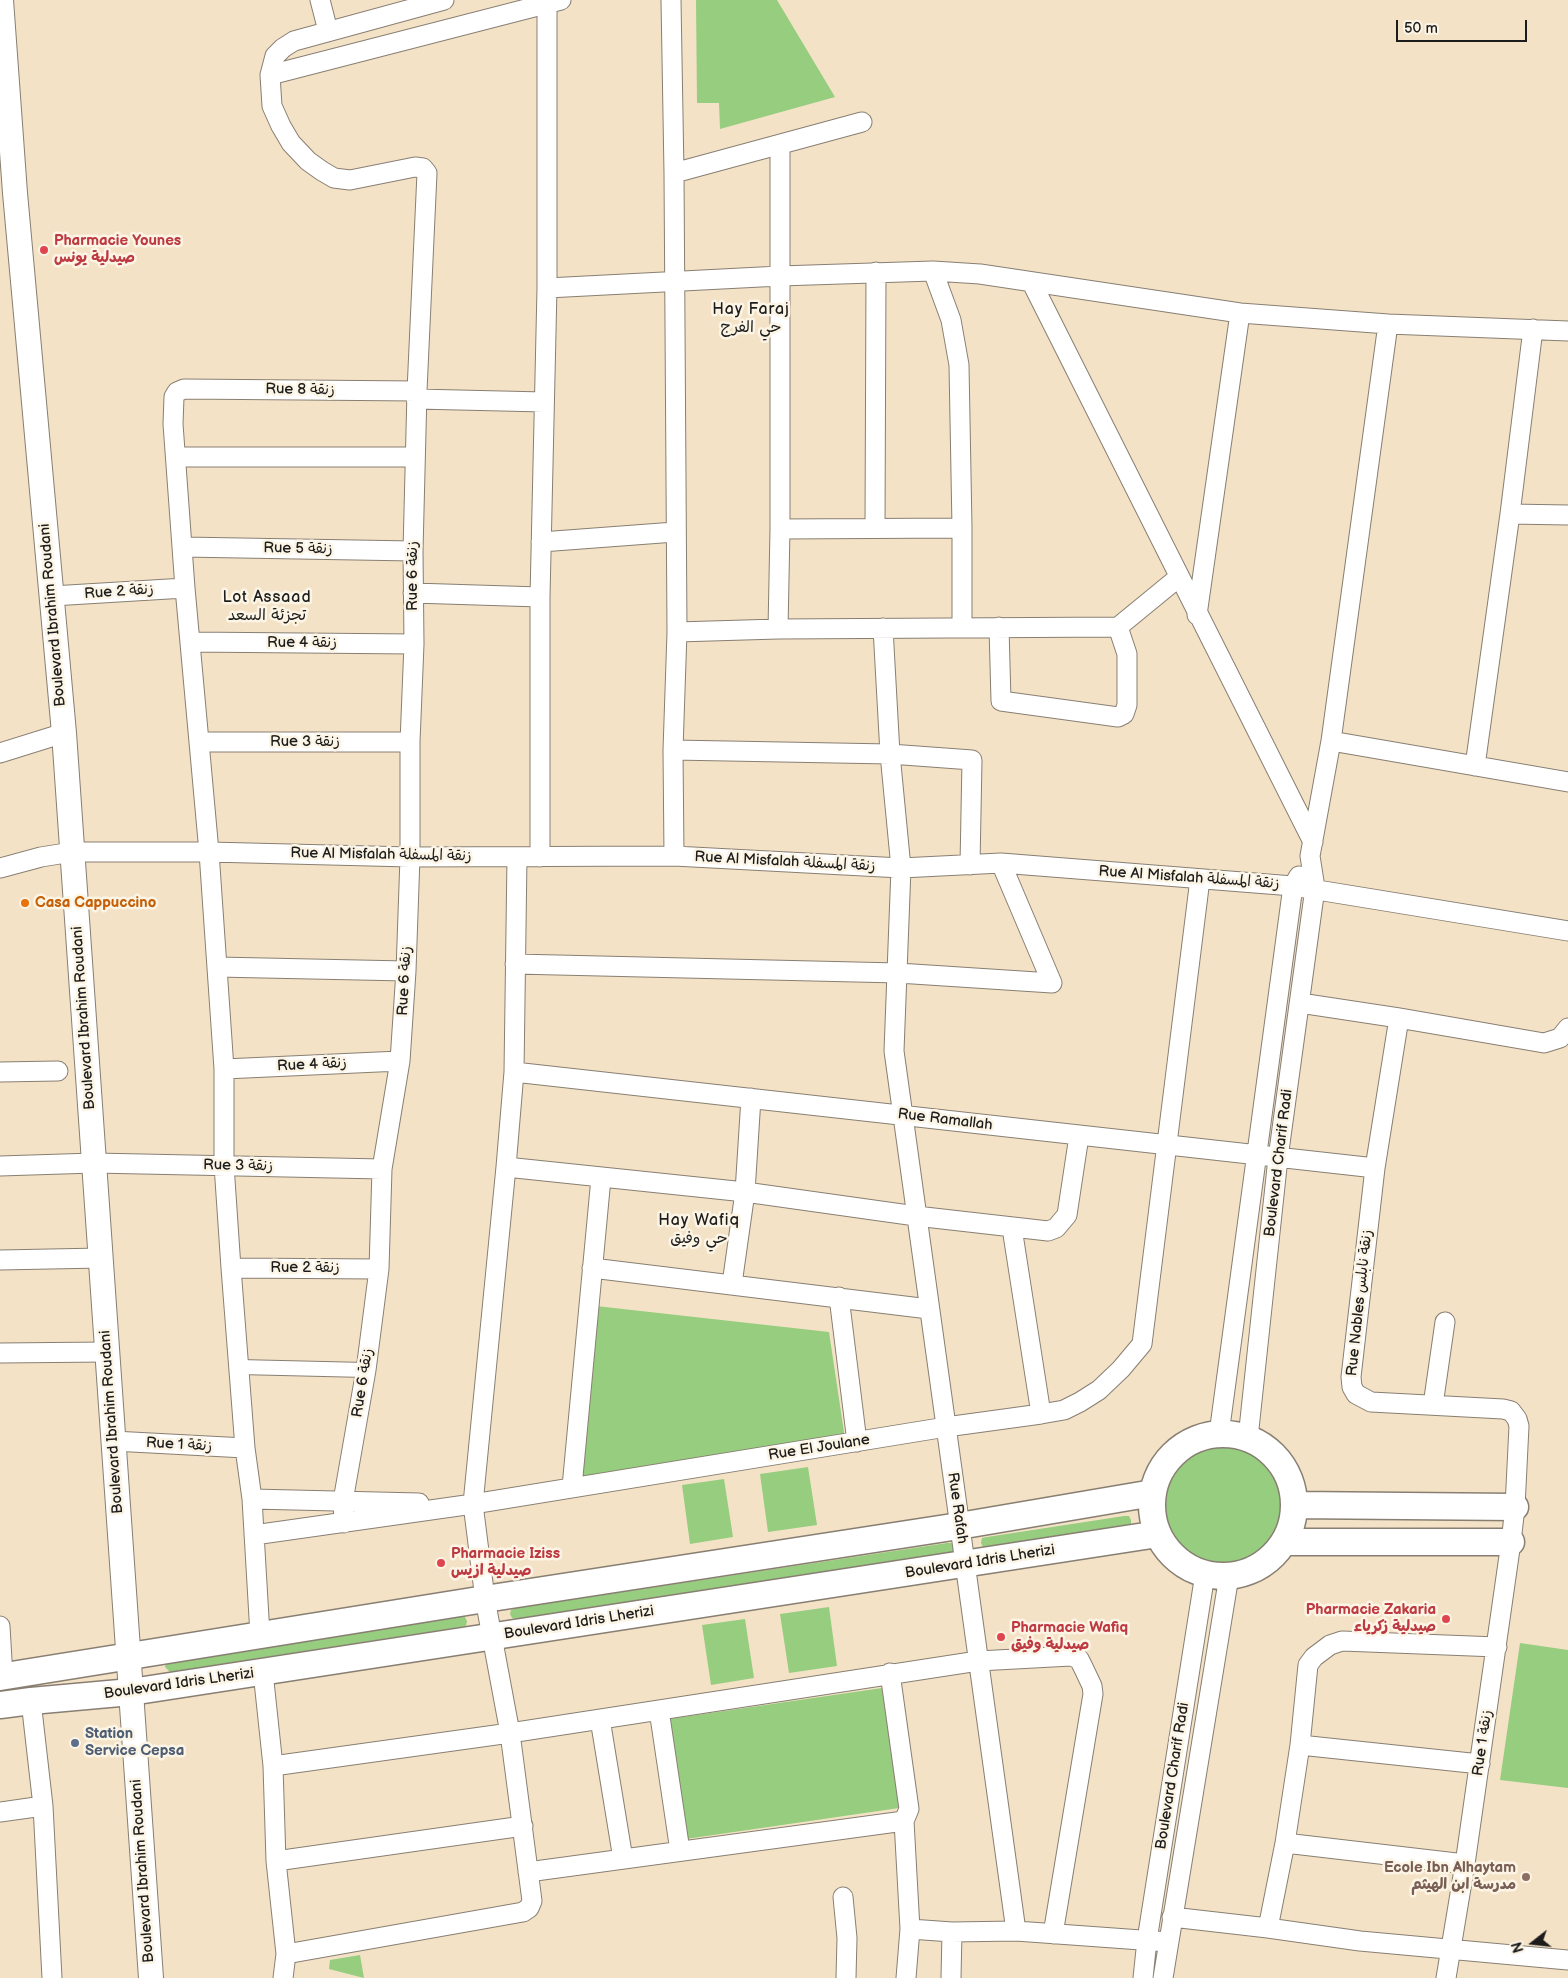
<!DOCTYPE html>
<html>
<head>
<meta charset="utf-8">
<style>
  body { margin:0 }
  #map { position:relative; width:1568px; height:1978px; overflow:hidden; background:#f4e2c7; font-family:"Balsamiq Sans",sans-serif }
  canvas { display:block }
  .north { position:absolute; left:1508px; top:1918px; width:50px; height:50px; -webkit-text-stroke:4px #fcf5e5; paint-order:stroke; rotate:254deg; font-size:14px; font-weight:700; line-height:20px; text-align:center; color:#1c1c1c }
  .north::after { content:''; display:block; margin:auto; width:18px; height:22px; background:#1c1c1c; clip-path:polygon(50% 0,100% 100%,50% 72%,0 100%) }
  .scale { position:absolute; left:1396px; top:20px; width:131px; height:22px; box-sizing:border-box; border:2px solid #1c1c1c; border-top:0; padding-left:6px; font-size:15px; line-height:18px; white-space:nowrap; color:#1c1c1c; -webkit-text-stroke:4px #fcf5e5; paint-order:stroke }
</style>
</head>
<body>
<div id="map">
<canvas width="1568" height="1978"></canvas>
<div class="north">N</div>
<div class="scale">50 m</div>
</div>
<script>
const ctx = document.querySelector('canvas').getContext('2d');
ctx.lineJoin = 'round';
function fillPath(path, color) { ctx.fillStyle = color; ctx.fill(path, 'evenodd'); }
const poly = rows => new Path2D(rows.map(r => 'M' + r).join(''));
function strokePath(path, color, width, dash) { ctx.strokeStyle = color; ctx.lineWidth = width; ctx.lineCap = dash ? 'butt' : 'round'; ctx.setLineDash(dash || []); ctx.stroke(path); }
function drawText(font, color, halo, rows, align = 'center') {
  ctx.font = font + ' "Balsamiq Sans","Playpen Sans Arabic",sans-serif'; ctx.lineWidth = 5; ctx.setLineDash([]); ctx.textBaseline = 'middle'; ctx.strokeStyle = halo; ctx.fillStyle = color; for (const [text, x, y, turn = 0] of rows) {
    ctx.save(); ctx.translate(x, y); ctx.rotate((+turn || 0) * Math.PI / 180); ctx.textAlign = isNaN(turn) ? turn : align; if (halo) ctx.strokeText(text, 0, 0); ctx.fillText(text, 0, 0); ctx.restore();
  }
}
fillPath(poly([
  [696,0,777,0,835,97,720,129,719,103,697,103],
  [596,1306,829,1332,845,1439,581,1478],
  '1165 1505a58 58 0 1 1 116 0a58 58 0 1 1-116 0Z',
  [808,1467,817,1525,768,1532,760,1474],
  [724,1479,733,1537,690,1544,682,1485],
  [1124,1516,1129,1516,1131,1520,1131,1524,1126,1527,988,1547,983,1547,981,1543,982,1538,987,1537],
  [947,1543,952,1543,954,1547,953,1551,949,1553,517,1619,512,1618,510,1614,511,1610,516,1608],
  [829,1607,837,1666,789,1673,780,1614],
  [460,1616,465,1617,467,1621,466,1626,461,1627,170,1672,165,1667,166,1663],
  [745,1619,754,1678,711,1685,702,1625],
  [1520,1643,1568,1650,1568,1788,1500,1780],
  [882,1688,899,1808,686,1839,669,1719],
  [360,1955,364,1978,329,1969,330,1960]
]), '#96cd7f');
const pedestrian = poly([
  [239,1367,366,1370]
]);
const minor = poly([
  [320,0,328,31],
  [671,0,674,173,677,632,673,750],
  [270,75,561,0],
  [674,173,862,122],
  [933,271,951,320,959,365,962,528,962,628],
  [1032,283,1313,842],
  [547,288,780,276,933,271,980,274,1240,313,1388,324,1568,331],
  [416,399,544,402],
  [177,457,415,457],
  [1510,514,1568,515],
  [875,528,876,272],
  [780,529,962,528],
  [541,542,675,532],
  [183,547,413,551],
  [413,593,540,597],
  [52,596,185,588],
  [1197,615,1240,313],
  [999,627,1001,701,1118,717,1124,714,1127,705,1127,654,1118,627],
  [883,628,890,754,901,868,894,1051,1016,1931],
  [778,629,780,529,780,144],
  [677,632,778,629,1118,627,1179,577],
  [190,642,414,644],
  [1331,741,1568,782],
  [200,742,410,742],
  [0,753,64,733],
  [1475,766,1510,514,1533,329],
  [674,856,673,750,890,754,972,760,970,865],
  [540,857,540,597,547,288,547,0],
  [0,868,41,857,72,852,209,852,410,857,674,856,901,868,1001,863,1293,886,1568,931],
  [515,964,898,973,1052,983,1001,863],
  [217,967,406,971],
  [1300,1003,1399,1018,1544,1043,1560,1038,1568,1028],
  [1399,1018,1375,1168,1351,1377,1352,1387,1356,1394,1371,1402,1503,1409,1511,1411,1517,1419,1519,1426,1515,1507,1511,1542,1465,1864,1446,1978],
  [224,1069,400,1061],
  [0,1072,58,1071],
  [514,1072,1375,1168],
  [0,1166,94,1163,382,1169],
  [506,1167,745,1192,916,1216,1048,1231,1056,1228,1067,1215,1079,1136],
  [1012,1228,1041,1414],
  [0,1260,101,1258],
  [231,1268,379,1269],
  [592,1268,929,1309],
  [732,1284,745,1192,751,1098],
  [839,1297,857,1442],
  [0,1353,107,1352],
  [1433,1405,1445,1322],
  [1219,1434,1293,886,1299,876],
  [1248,1438,1278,1158,1315,888,1310,856,1331,741,1388,324],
  [113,1441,245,1448],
  [572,1487,601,1178],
  [252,1499,419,1503],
  [344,1523,343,1501,366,1370,379,1269,382,1169,400,1061,406,971,410,857,410,742,414,644,413,551,417,391,427,173,423,168,415,167,350,180,334,178,322,171,308,161,291,143,281,126,272,106,270,75,275,56,283,48,294,41,444,0],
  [254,1535,473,1504,946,1427,1041,1414,1064,1410,1080,1402,1099,1390,1121,1369,1142,1344,1200,879],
  [0,1626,3,1677],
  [260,1635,252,1499,245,1448,231,1268,224,1165,224,1069,209,852,185,588,173,424,174,397,177,392,184,389,417,391],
  [263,1672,273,1766,276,1861,286,1954,283,1978],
  [890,1673,909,1809,904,1821,910,1929,952,1932,1016,1931,1169,1942],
  [31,1701,43,1806,52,1978],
  [659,1710,680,1851],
  [600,1719,623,1859],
  [1300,1745,1480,1764],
  [273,1766,510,1733,978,1661,1071,1656,1079,1659,1084,1669,1092,1686,1093,1694,1053,1934],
  [0,1812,43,1806],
  [1285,1843,1465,1864],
  [276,1861,523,1826],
  [528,1872,904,1821],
  [843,1897,847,1938,846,1978],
  [1172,1917,1268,1928,1360,1941,1568,1960],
  [1268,1928,1285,1843,1300,1745,1308,1665,1314,1657,1330,1645,1342,1641,1497,1647],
  [286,1954,523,1912,529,1908,532,1901,510,1733,485,1599,473,1504,506,1167,514,1072,517,857],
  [906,1978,910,1929],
  [951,1978,952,1932],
  [1143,1978,1147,1940,1205,1574],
  [1163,1978,1229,1576]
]);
const tertiary = poly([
  [1,0,15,193,64,733,151,1978]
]);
const secondary = poly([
  '1152 1505a71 71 0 1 1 142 0a71 71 0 1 1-142 0Z',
  [1294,1505,1515,1507],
  [1284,1542,1511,1542],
  [0,1677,485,1599,959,1526,1153,1493],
  [0,1705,31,1701,131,1692,1158,1534]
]);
strokePath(pedestrian, '#887f72', 16);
strokePath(minor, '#887f72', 21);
strokePath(tertiary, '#887f72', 26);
strokePath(secondary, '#887f72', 29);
strokePath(pedestrian, '#fff', 14);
strokePath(minor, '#fff', 19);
strokePath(tertiary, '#fff', 24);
strokePath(secondary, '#fff', 26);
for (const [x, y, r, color] of [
  [44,250,5,"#e0444e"],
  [25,903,5,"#e8710a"],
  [441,1563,5,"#e0444e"],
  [1446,1619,5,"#e0444e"],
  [1001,1637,5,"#e0444e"],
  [75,1743,5,"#5c6f8a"],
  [1526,1877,5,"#8d6e63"]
]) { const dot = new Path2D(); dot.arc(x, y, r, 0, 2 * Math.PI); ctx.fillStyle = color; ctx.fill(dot); strokePath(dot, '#fcf5e5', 2); }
drawText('bold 15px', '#be3a42', '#fcf5e5', [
  ["Pharmacie Younes",54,241],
  ["صيدلية يونس",54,258],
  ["Pharmacie Iziss",451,1554],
  ["صيدلية ازيس",451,1571],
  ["Pharmacie Zakaria",1436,1610,"right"],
  ["صيدلية زكرياء",1436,1627,"right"],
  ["Pharmacie Wafiq",1011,1628],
  ["صيدلية وفيق",1011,1645]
], 'left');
drawText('15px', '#1c1c1c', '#fcf5e5', [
  ["Rue 8 زنقة",300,390,1],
  ["Rue 5 زنقة",298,549,1],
  ["Rue 6 زنقة",413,576,-90],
  ["Rue 2 زنقة",119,592,-4],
  ["Boulevard Ibrahim Roudani",53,615,-95],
  ["Rue 4 زنقة",302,643],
  ["Rue 3 زنقة",305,742],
  ["Rue Al Misfalah زنقة المسفلة",381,855,1],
  ["Rue Al Misfalah زنقة المسفلة",785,862,3],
  ["Rue Al Misfalah زنقة المسفلة",1189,878,4],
  ["Rue 6 زنقة",405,981,-87],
  ["Boulevard Ibrahim Roudani",84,1018,-94],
  ["Rue 4 زنقة",312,1065,-3],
  ["Rue Ramallah",945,1120,7],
  ["Boulevard Charif Radi",1279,1163,-83],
  ["Rue 3 زنقة",238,1166,1],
  ["Rue 2 زنقة",305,1268],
  ["Rue Nables زنقة نابلس",1360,1303,-84],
  ["Rue 6 زنقة",363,1383,-81],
  ["Boulevard Ibrahim Roudani",112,1422,-94],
  ["Rue 1 زنقة",179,1445,3],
  ["Rue El Joulane",819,1448,-9],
  ["Rue Rafah",957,1508,82],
  ["Boulevard Idris Lherizi",980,1562,-9],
  ["Boulevard Idris Lherizi",579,1623,-9],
  ["Boulevard Idris Lherizi",179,1684,-8],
  ["Rue 1 زنقة",1483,1743,-82],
  ["Boulevard Charif Radi",1173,1776,-81],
  ["Boulevard Ibrahim Roudani",143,1871,-94]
]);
drawText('bold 15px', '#c56008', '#fcf5e5', [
  ["Casa Cappuccino",35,903]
], 'left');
drawText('bold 15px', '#4e5e75', '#fcf5e5', [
  ["Station",85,1734],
  ["Service Cepsa",85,1751]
], 'left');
drawText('bold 15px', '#785e54', '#fcf5e5', [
  ["Ecole Ibn Alhaytam",1516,1868],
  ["مدرسة ابن الهيثم",1516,1885]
], 'right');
ctx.letterSpacing = '1px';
drawText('16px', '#1c1c1c', '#fcf5e5', [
  ["Hay Faraj",751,310],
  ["حي الفرج",751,328],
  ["Lot Assaad",267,598],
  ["تجزئة السعد",267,616],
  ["Hay Wafiq",699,1221],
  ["حي وفيق",699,1239]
]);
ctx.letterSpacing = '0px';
</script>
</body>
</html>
